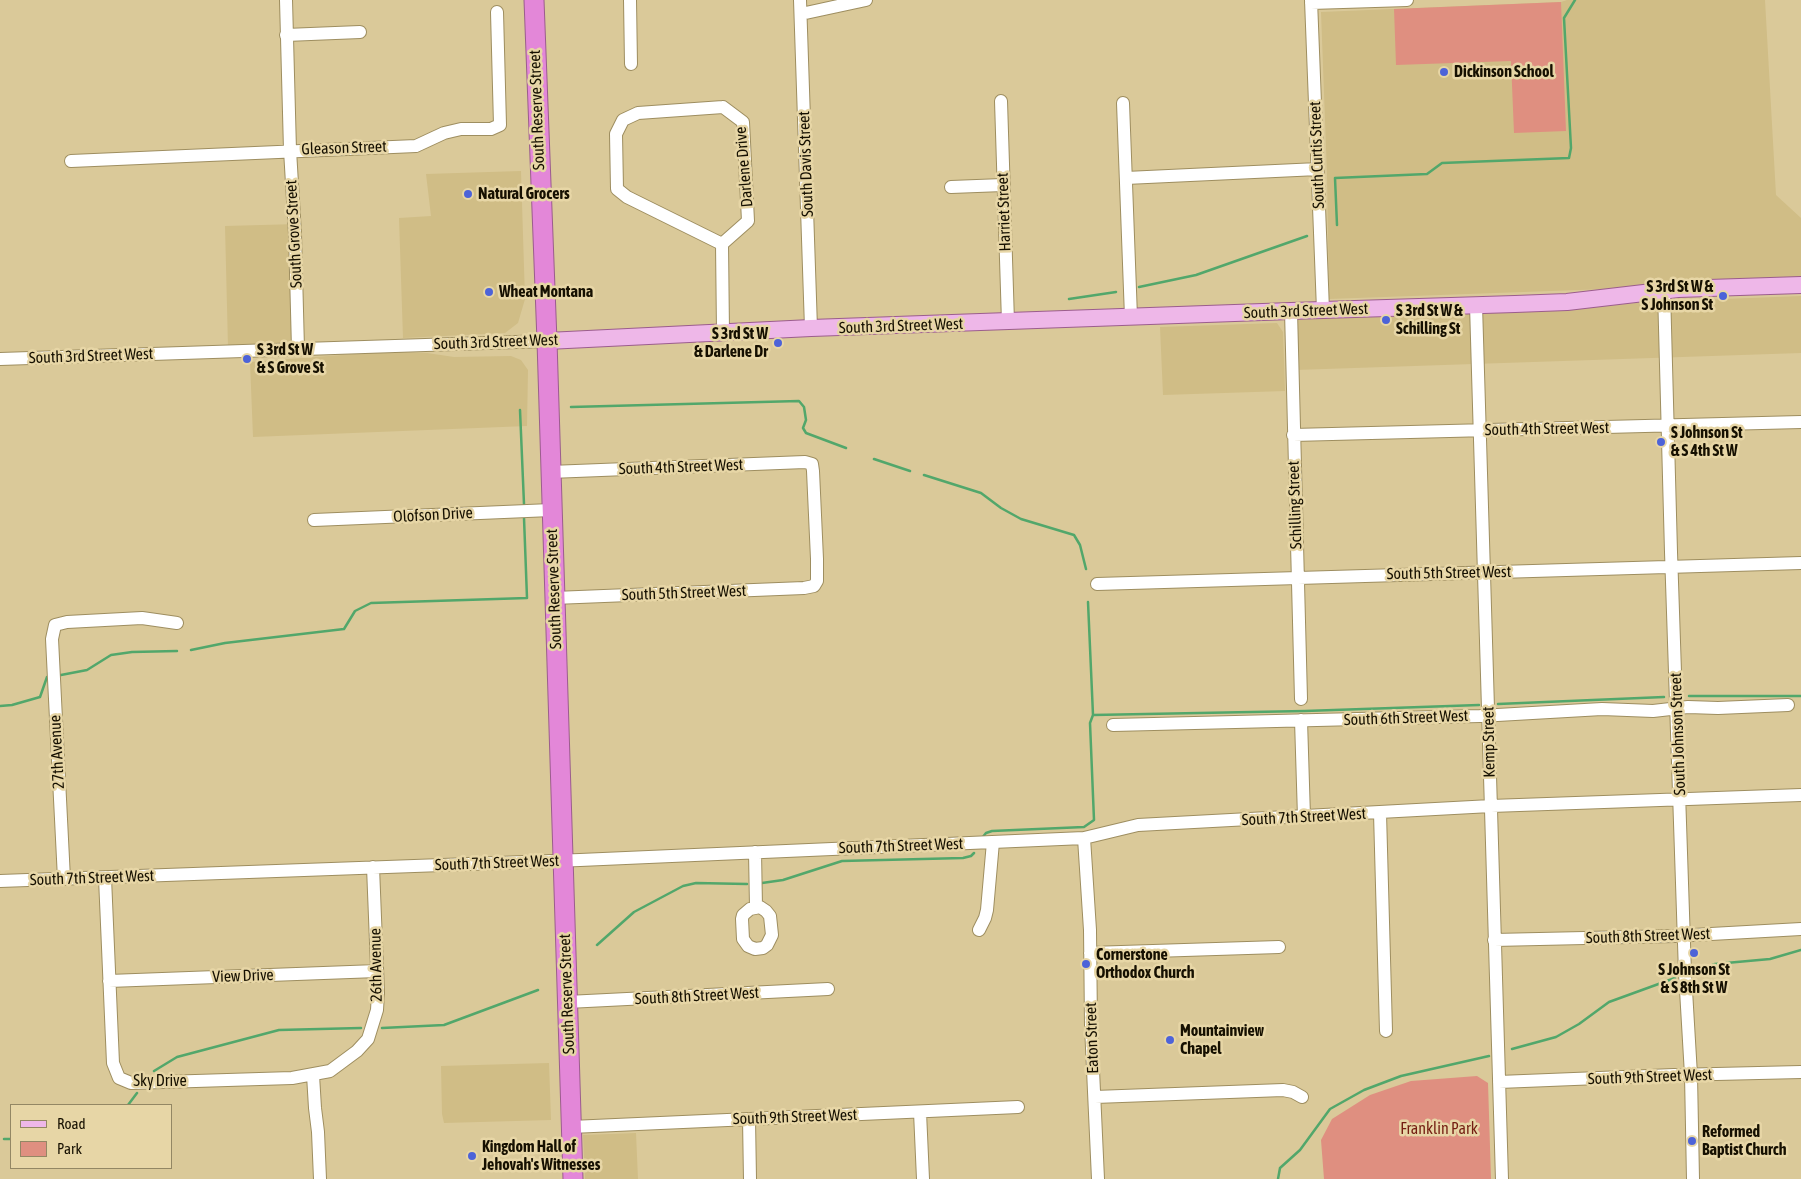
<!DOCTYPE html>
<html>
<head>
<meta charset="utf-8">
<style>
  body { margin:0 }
  #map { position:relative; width:1801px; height:1179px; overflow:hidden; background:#dac999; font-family:"Asap Condensed",sans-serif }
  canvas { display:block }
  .legend { position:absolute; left:10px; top:1104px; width:162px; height:65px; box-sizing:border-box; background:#e7d6a6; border:1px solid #938764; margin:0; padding:6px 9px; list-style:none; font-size:15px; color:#161001 }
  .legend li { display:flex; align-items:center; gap:10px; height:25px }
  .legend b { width:25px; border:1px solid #938764 }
</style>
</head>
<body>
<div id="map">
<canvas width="1801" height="1179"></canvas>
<ul class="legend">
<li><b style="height:6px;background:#eeb7e8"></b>Road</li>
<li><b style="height:14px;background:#df8f80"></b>Park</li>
</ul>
</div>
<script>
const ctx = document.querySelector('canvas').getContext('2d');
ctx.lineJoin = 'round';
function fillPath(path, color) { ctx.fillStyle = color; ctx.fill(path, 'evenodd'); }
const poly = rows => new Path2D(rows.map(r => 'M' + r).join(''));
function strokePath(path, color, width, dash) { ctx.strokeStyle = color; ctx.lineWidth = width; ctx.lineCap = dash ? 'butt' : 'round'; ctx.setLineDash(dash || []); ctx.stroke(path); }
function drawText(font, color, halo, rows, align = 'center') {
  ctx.font = font + ' "Asap Condensed",sans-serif'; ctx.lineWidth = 5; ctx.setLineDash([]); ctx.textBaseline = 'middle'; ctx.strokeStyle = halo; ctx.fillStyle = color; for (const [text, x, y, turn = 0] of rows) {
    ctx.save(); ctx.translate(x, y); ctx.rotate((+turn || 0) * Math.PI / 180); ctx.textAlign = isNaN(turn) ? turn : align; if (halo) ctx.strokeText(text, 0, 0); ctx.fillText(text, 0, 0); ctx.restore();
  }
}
fillPath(poly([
  [1567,0,1765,0,1776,195,1801,218,1801,282,1329,299,1327,174,1321,12,1561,2],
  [521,171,525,299,518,323,505,333,403,338,399,218,431,216,426,174],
  [298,224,301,344,228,347,225,226],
  [1801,296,1801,353,1295,370,1295,320,1565,310,1646,302],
  [1277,323,1283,332,1285,391,1163,395,1160,327],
  [381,352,427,353,454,357,511,356,521,360,528,370,527,426,253,437,250,362],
  [549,1063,551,1120,444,1123,442,1114,441,1066],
  [636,1133,638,1179,585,1179,583,1135]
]), '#d0bd86');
fillPath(poly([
  [1561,2,1566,131,1514,133,1511,61,1396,65,1394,9],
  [1477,1076,1488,1083,1491,1179,1324,1179,1321,1140,1332,1119,1370,1095,1411,1081]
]), '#df8f80');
strokePath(poly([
  [1337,225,1335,178,1427,174,1442,163,1569,158,1571,148,1564,18,1575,0],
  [1139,287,1196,275,1307,236],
  [1069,299,1116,292],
  [571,407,799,401,804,407,806,420,803,428,806,433,846,448],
  [520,410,524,504],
  [874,459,910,471],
  [924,475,981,493,1001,508,1021,519,1074,535,1080,545,1086,569],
  [1088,602,1093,715],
  [191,650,225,643,344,629,355,611,371,603,527,598,524,518],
  [61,675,87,670,111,655,132,652,177,651],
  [1689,696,1801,696],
  [1498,704,1664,697],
  [0,706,12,705,40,697,47,677],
  [982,838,986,833,992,831,1084,827,1094,820,1090,723,1093,715,1305,711,1479,705],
  [762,883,783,880,842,861,963,858,971,856,974,853],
  [597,945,634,912,683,886,696,883,747,884],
  [1696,971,1715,964,1770,959,1801,950],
  [382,1028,444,1025,538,990],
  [1512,1049,1556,1037,1579,1024,1609,1002,1675,978],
  [154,1071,177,1057,279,1030,361,1028],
  [128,1105,137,1093],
  [4,1139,11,1139],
  [1278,1179,1280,1168,1300,1150,1330,1109,1364,1090,1401,1076,1489,1056]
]), '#52a76b', 2.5);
const minor = poly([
  [286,0,290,150,295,234,298,349],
  [630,0,631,64],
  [800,0,811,328],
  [1311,0,1323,310],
  [1311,3,1407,0],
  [801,14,866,0],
  [286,35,360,32],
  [1001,101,1008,322],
  [1123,103,1131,317],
  [723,107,743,122,748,221,722,244,627,197,617,189,616,134,623,120,638,113,723,107],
  [71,161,416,146,444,133,461,129,491,129,500,125,497,12],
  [1126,178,1318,169],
  [951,187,1003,185],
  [722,244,723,332],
  [1664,290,1671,552,1685,973,1691,1075,1693,1179],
  [1476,305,1502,1179],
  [1291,311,1301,699],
  [0,359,547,341],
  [1293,435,1801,422],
  [550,472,805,462,812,464,813,471,817,559,817,581,814,586,804,588,554,598],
  [314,520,551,510],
  [1097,584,1801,563],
  [1301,720,1304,817],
  [1113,725,1480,716,1602,709,1653,711,1688,707,1718,708,1788,705],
  [1380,813,1386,1031],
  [1084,838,1090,930,1091,1026,1098,1179],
  [755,852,756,907],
  [105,878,113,1063,119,1078,131,1083,292,1078,330,1071,357,1051,368,1039,377,1010,378,993,373,867],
  [64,879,52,639,55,625,67,622,142,618,177,623],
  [0,881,580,860,1084,838,1138,825,1491,806,1801,795],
  [760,907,766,911,770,916,772,935,767,945,763,948,755,949,748,946,743,939,742,919,743,915,750,909,760,907],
  [979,930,985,918,987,910,993,842],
  [1494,940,1675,936,1801,929],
  [1090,953,1279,947],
  [109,981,377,971],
  [567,1002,828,989],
  [313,1075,315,1108,318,1132,320,1179],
  [1499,1082,1674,1075,1801,1072],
  [1095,1097,1283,1090,1293,1092,1302,1097],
  [920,1112,923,1179],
  [749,1119,750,1179],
  [571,1127,1018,1107]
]);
const major = poly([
  [547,341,811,328,1291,311,1515,304,1567,302,1678,289,1801,285]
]);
const highway = poly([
  [534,0,547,341,573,1179]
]);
strokePath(minor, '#9e8e60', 14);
strokePath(major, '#9b5d8d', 18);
strokePath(highway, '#9b5d8d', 21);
strokePath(minor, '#fff', 12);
strokePath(major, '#eeb7e8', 16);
strokePath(highway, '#e387d8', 19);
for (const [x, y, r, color] of [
  [1444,72,5,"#4d63d8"],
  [468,194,5,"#4d63d8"],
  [489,292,5,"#4d63d8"],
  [1723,296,5,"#4d63d8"],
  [1386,320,5,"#4d63d8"],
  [778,343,5,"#4d63d8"],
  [247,359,5,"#4d63d8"],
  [1661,442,5,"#4d63d8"],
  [1694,953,5,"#4d63d8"],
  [1086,964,5,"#4d63d8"],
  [1170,1040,5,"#4d63d8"],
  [1692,1141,5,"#4d63d8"],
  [472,1156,5,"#4d63d8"]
]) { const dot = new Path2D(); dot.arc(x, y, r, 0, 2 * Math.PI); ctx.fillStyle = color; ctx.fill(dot); strokePath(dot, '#e7d6a6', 2); }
drawText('bold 16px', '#161001', '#e7d6a6', [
  ["Dickinson School",1454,72],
  ["Natural Grocers",478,194],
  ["S 3rd St W &",1713,287,"right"],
  ["S Johnson St",1713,305,"right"],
  ["Wheat Montana",499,292],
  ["S 3rd St W &",1396,311],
  ["Schilling St",1396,329],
  ["S 3rd St W",768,334,"right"],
  ["& Darlene Dr",768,352,"right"],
  ["S 3rd St W",257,350],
  ["& S Grove St",257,368],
  ["S Johnson St",1671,433],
  ["& S 4th St W",1671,451],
  ["Cornerstone",1096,955],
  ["Orthodox Church",1096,973],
  ["S Johnson St",1694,970,"center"],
  ["& S 8th St W",1694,988,"center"],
  ["Mountainview",1180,1031],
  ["Chapel",1180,1049],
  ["Reformed",1702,1132],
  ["Baptist Church",1702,1150],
  ["Kingdom Hall of",482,1147],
  ["Jehovah's Witnesses",482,1165]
], 'left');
drawText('16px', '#161001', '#e7d6a6', [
  ["South Reserve Street",537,110,-92],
  ["Gleason Street",344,148,-2],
  ["South Curtis Street",1317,155,-92],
  ["South Davis Street",806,164,-92],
  ["Darlene Drive",744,167,-95],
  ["Harriet Street",1004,212,-92],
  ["South Grove Street",294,234,-93],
  ["South 3rd Street West",1306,311,-2],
  ["South 3rd Street West",901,326,-2],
  ["South 3rd Street West",496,342,-2],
  ["South 3rd Street West",91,356,-2],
  ["South 4th Street West",1547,429,-1],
  ["South 4th Street West",681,467,-2],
  ["Schilling Street",1295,505,-92],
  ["Olofson Drive",433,515,-3],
  ["South 5th Street West",1449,573,-1],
  ["South Reserve Street",554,589,-92],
  ["South 5th Street West",684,593,-2],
  ["South 6th Street West",1406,718,-2],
  ["South Johnson Street",1678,734,-92],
  ["Kemp Street",1489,742,-91],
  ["27th Avenue",57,752,-93],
  ["South 7th Street West",1304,817,-3],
  ["South 7th Street West",901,846,-2],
  ["South 7th Street West",497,863,-2],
  ["South 7th Street West",92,878,-2],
  ["South 8th Street West",1648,936,-2],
  ["26th Avenue",376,965,-91],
  ["View Drive",243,976,-2],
  ["South Reserve Street",567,994,-92],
  ["South 8th Street West",697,996,-3],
  ["Eaton Street",1092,1038,-92],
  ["South 9th Street West",1650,1077,-2],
  ["Sky Drive",160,1081],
  ["South 9th Street West",795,1117,-2]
]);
drawText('16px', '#741e12', '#e7d6a6', [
  ["Franklin Park",1439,1129]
]);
</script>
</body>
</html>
